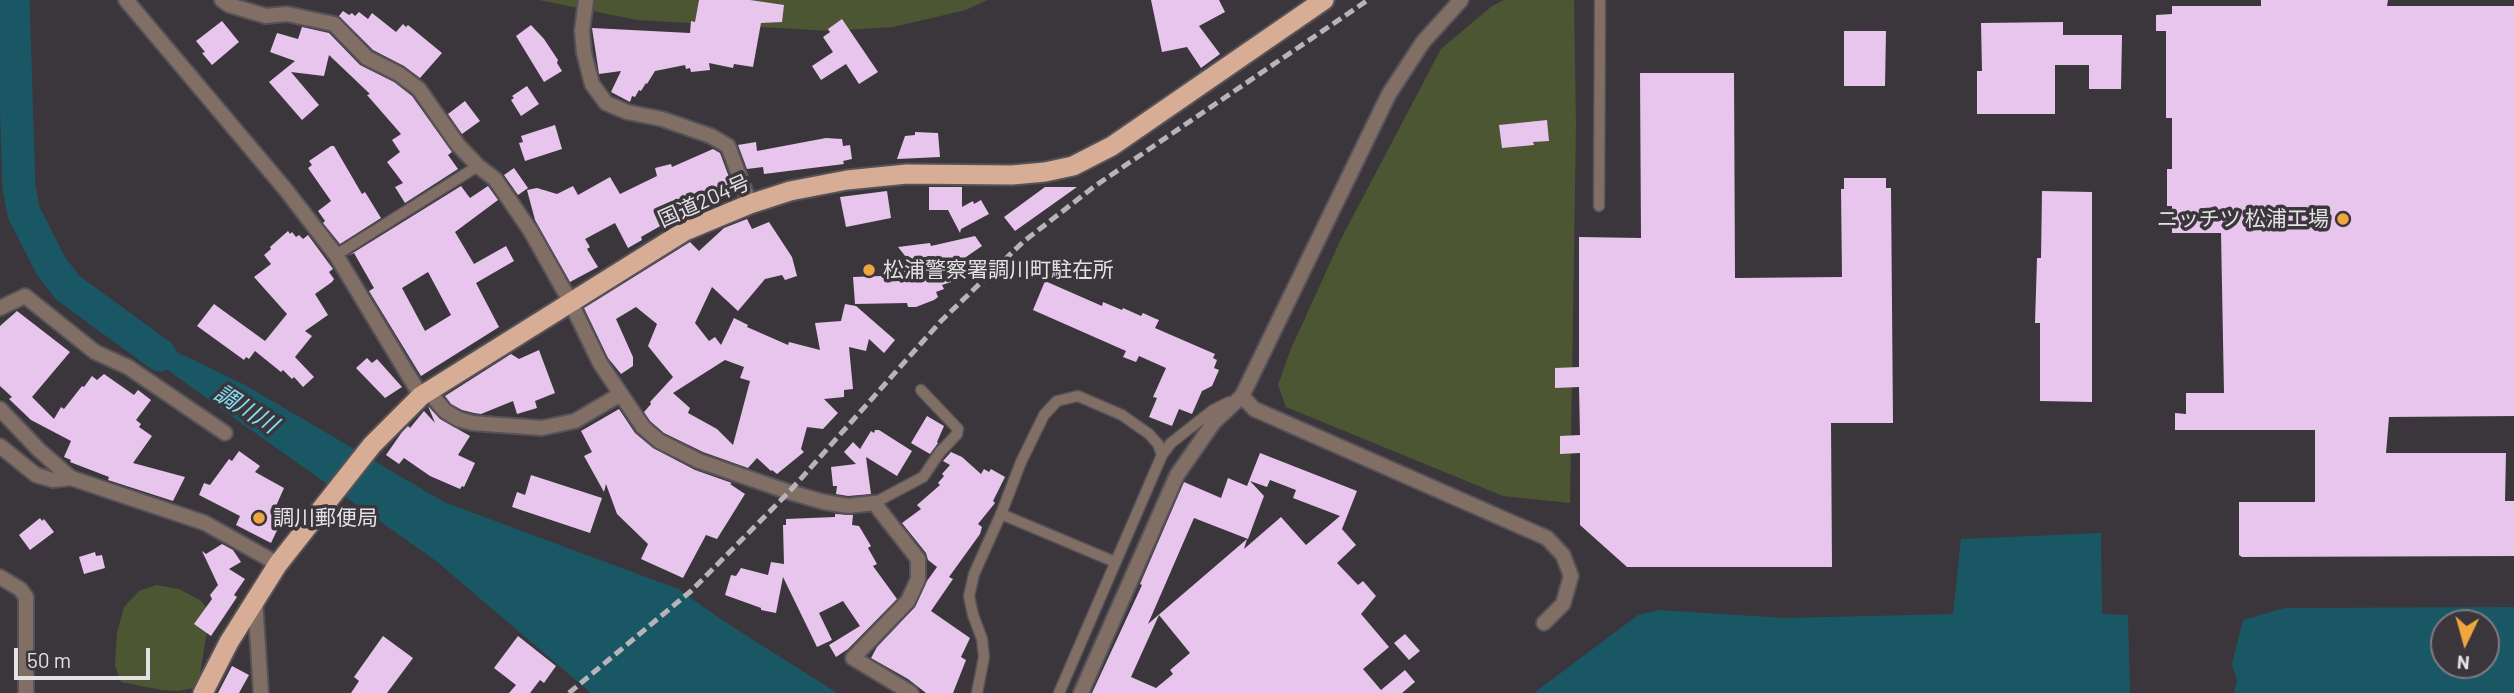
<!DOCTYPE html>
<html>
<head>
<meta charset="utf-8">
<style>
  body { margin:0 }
  #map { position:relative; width:2514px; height:693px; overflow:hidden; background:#3b363c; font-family:Barlow,sans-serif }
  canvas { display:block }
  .north { position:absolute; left:2430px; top:609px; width:70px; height:70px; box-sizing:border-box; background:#3b363c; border:2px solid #7f7b80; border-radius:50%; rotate:185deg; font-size:19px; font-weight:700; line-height:28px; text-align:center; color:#e5e2e6 }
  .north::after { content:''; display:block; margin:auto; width:24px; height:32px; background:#efa73d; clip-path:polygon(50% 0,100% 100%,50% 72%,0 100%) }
  .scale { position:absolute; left:14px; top:648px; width:136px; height:32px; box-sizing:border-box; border:4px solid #e5e2e6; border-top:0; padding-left:9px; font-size:21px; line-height:24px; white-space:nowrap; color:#e5e2e6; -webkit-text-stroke:5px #3b363c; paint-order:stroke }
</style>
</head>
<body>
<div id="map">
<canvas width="2514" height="693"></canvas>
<div class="north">N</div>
<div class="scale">50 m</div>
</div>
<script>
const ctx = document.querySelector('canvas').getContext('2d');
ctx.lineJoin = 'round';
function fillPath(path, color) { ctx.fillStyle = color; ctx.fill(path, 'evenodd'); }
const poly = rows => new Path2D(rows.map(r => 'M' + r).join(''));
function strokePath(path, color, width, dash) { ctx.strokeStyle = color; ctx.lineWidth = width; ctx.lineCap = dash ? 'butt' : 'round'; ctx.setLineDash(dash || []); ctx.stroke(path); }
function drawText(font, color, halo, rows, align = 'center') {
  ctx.font = font + ' Barlow,"Noto Sans JP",sans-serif'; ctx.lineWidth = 7; ctx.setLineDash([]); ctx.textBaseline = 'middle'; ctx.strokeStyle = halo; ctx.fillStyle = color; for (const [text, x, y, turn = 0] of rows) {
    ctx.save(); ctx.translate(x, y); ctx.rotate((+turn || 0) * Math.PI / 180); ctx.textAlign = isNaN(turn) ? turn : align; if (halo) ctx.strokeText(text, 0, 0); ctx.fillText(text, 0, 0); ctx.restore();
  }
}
fillPath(poly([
  [539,0,987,0,966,10,893,27,830,31,637,20],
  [1504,0,1574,0,1576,125,1570,503,1503,496,1286,407,1278,385,1290,351,1341,239,1441,49,1492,6],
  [156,585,179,589,200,600,210,612,198,687,178,691,162,690,121,682,115,665,117,633,124,607,139,591]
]), '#4c5633');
fillPath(poly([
  [125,327,245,385,444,502,678,589,722,620,837,693,591,693,436,561,224,411,120,335],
  [2101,533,2102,614,2128,615,2130,693,1534,693,1638,615,1659,610,1784,618,1953,614,1961,539],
  [2514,607,2514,693,2234,693,2237,681,2232,664,2243,620,2285,608],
  [2444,623,2486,623,2486,665,2444,665]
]), '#1a5765');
strokePath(poly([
  [13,0,19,188,24,213,51,266,68,288,160,355]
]), '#1a5765', 33);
fillPath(poly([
  [699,0,750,0,784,5,782,22,761,23,753,67,734,64,733,68,709,63,710,70,691,72,690,68,686,69,685,65,655,71,647,84,646,83,641,91,639,90,635,97,632,96,630,102,611,92,621,71,599,74,592,28,690,33,691,21,695,22],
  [1151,0,1219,0,1225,12,1199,26,1220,54,1201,68,1187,47,1162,52],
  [2261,0,2388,0,2387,6,2514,6,2514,416,2389,417,2386,453,2506,453,2505,501,2514,501,2514,556,2242,557,2239,555,2239,502,2315,502,2315,430,2175,430,2175,413,2186,414,2186,393,2224,393,2221,233,2172,233,2172,206,2167,206,2167,169,2172,169,2172,118,2166,118,2166,31,2156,31,2156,15,2172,14,2172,6,2261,6],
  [343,11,349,15,352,13,355,16,359,12,368,19,372,13,396,32,403,24,406,27,408,25,442,53,420,78,404,66,373,50,339,16],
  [842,19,878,72,859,84,846,64,821,80,812,66,833,52,823,37,830,32,828,29],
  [222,21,239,42,212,65,202,53,205,52,196,41],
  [2063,22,2063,35,2122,35,2121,89,2089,89,2089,65,2055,65,2055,114,1977,114,1977,71,1982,71,1981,23],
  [531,25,544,39,558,60,557,63,562,71,544,82,516,36],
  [302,27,329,33,360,65,394,82,412,96,452,152,448,155,458,169,405,203,395,187,403,183,387,162,400,152,392,140,401,134,367,95,370,94,329,55,324,76,291,72,319,105,302,120,269,82,295,61,270,52,277,33,298,39],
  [1844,31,1886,31,1885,86,1844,86],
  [1640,73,1734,73,1735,278,1842,277,1841,189,1844,189,1844,178,1886,178,1886,188,1891,188,1893,423,1831,423,1832,567,1627,567,1580,525,1580,453,1560,454,1560,436,1580,435,1579,387,1555,388,1555,368,1579,367,1579,237,1641,238],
  [527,86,539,104,521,116,511,100,514,98,512,96],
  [465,101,480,121,462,134,448,114],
  [1547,120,1549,141,1533,142,1534,145,1502,148,1499,125],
  [555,125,562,149,525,161,519,143,523,142,521,136],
  [915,132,938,133,940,157,897,159,905,136,915,135],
  [826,138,842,139,843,146,850,145,852,159,843,161,844,164,764,174,763,167,747,169,738,145,756,142,757,151],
  [331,146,334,146,362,194,365,192,381,218,340,244,323,223,325,221,318,211,331,201,308,168,312,165,309,161],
  [713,149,720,153,732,185,641,237,642,240,628,248,615,223,585,239,590,247,587,249,598,267,570,282,535,220,527,190,537,188,557,194,573,186,578,195,610,177,620,194,657,176,655,168,671,164,672,167],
  [514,168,528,188,518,195,504,175],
  [461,186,470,198,488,186,498,200,455,232,474,264,506,246,514,261,476,283,499,327,421,376,369,291,374,288,354,253,348,256],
  [428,272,451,315,425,331,402,288],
  [929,187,962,187,962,207,973,201,974,204,981,200,989,214,961,229,960,233,948,210,929,210],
  [1045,187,1077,187,1015,231,1004,217],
  [887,191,891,218,846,227,840,197],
  [2042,191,2092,192,2092,402,2040,401,2040,323,2035,323,2037,258,2041,258],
  [747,219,752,229,769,222,792,257,797,276,785,280,782,275,765,279,738,311,712,287,695,323,709,341,715,337,721,345,734,318,748,325,747,327,788,345,789,342,820,350,815,323,841,321,845,304,856,306,895,340,884,353,869,339,866,351,849,347,853,389,844,390,844,397,824,399,838,413,823,429,807,427,801,449,804,452,777,474,772,470,771,471,757,458,748,468,703,452,664,433,650,421,644,412,651,404,650,402,673,377,648,346,657,324,636,307,616,319,633,357,633,366,621,374,608,358,584,308,690,242,699,251,724,228],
  [725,360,744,367,740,378,750,381,733,445,717,429,688,413,690,408,673,393],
  [288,231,290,234,292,232,296,237,299,235,303,239,308,235,333,269,329,272,334,279,332,282,315,294,328,315,305,331,312,336,295,357,314,377,303,387,294,377,292,379,283,370,281,372,255,351,249,359,246,357,244,360,197,326,214,304,265,341,287,314,254,277,271,264,264,255,271,249,270,247],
  [975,236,982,246,950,268,954,281,942,285,944,289,936,292,938,297,934,300,916,307,908,307,907,303,855,304,853,277,881,276,881,270,914,267,898,247,930,243,931,246],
  [1045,281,1102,306,1103,302,1122,310,1123,308,1141,316,1143,313,1154,318,1159,320,1155,328,1215,354,1213,358,1217,360,1214,368,1219,370,1212,386,1202,391,1192,414,1179,409,1172,426,1149,417,1157,398,1153,397,1166,368,1139,356,1136,362,1123,357,1126,351,1033,310],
  [17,311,70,352,32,397,54,419,61,407,64,409,82,386,84,387,92,376,97,380,104,374,134,395,138,390,151,400,136,420,141,424,139,427,152,436,133,463,185,477,173,501,108,480,109,477,70,462,71,460,64,457,71,441,31,420,9,399,12,397,0,386,0,326],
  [539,350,555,393,535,401,537,408,517,414,513,401,481,414,474,413,462,410,451,404,445,396,511,354,519,359],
  [367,358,372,363,377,359,402,387,385,398,356,368],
  [428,406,440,419,470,436,458,455,475,463,464,487,462,486,460,489,430,476,404,458,399,464,386,455,402,432,408,426,410,428,424,411,435,423],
  [619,409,635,433,653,448,695,470,732,483,730,484,745,494,717,539,706,535,683,578,641,559,648,544,617,514,606,484,604,492,584,456,592,452,581,431],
  [927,416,944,426,937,442,938,443,930,454,911,443],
  [875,430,879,430,912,451,897,476,866,457,871,494,848,496,836,494,837,486,833,486,831,467,856,464,844,452,853,442,860,449,871,431,874,433],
  [239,451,260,466,255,472,284,488,272,515,282,520,271,543,236,525,240,516,199,495,204,483,210,485,229,459,232,461],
  [951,452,962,457,981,474,984,469,989,472,991,469,1005,477,993,501,995,503,978,524,982,527,980,534,949,577,953,579,931,611,970,638,961,657,966,660,953,693,926,693,908,679,871,658,877,647,915,607,927,581,937,567,928,560,926,553,902,523,921,509,917,505,940,485,938,483,944,476,942,474,950,465,943,461],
  [1260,453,1357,491,1342,529,1356,545,1337,563,1358,585,1363,581,1376,596,1361,614,1389,647,1363,669,1381,690,1405,670,1415,682,1402,693,1092,693,1142,585,1140,584,1184,482,1221,498,1228,478,1247,486],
  [1270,480,1296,490,1293,498,1340,516,1306,545,1281,517,1244,549,1247,539,1148,624,1194,518,1248,539,1264,496,1250,481,1267,487],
  [1159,615,1190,653,1170,670,1173,674,1156,688,1131,677],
  [531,475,602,498,590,533,512,507,517,492,525,495],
  [835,514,853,515,852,525,859,526,871,546,868,548,877,564,873,566,897,599,848,649,836,657,829,645,860,626,843,601,819,613,832,640,817,647,783,577,776,613,761,610,761,608,725,595,731,575,736,576,741,568,768,575,771,562,784,564,783,525,786,525,786,519,835,517],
  [40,518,42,521,44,519,54,532,30,550,19,535],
  [222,544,233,550,241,562,229,569,245,579,234,595,237,597,211,636,194,624,212,599,210,595,218,585,202,551,206,554],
  [95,552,96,556,102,555,105,568,84,574,79,557],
  [1405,634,1420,651,1409,660,1394,643],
  [383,636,413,658,387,693,351,693,359,681,354,677],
  [518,636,556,666,544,683,540,680,530,693,509,693,516,685,494,668],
  [232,666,249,675,239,693,218,693]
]), '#e7c5ec');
const service = poly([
  [1599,206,1600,0],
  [336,255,478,166],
  [1162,455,1171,443,1213,410,1229,402],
  [874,503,923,477,940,452,957,434,958,429,921,390],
  [1001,514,1115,562],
  [977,693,984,657,982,639,973,615,969,596,974,574,1001,514,1021,462,1044,415,1057,401,1078,396,1122,415,1149,434,1158,444,1162,455,1059,693]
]);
const minor = poly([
  [126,0,286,190,336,255,421,396],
  [222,0,229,5,266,16,287,14,334,24,367,58,399,74,419,89,458,145,478,166,495,179,530,230,570,301,600,363,643,427,659,441,699,461,789,492,824,502,848,506,874,503,918,559,918,579,908,601,853,658,911,693],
  [586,0,582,31,584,53,592,84,606,103,627,112,662,119,711,136,728,146,750,204],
  [0,308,25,296,95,352,128,367,225,433],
  [428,391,445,411,458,419,472,423,542,428,575,421,621,394],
  [0,409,39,450,71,478,205,523,278,564],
  [0,446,36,475,53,480,71,478],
  [0,577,20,589,26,597,26,693],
  [255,600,261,693],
  [1081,693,1177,475,1214,422,1242,396]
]);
const tertiary = poly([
  [1461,0,1423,42,1389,94,1242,396,1254,409,1547,538,1563,555,1571,576,1563,604,1544,623]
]);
const trunk = poly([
  [203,693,229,642,278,564,372,445,421,396,685,231,750,204,790,191,847,180,907,174,1012,175,1045,172,1073,166,1112,146,1324,0]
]);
strokePath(service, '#565257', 13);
strokePath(minor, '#565257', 18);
strokePath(tertiary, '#565257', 18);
strokePath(trunk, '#565257', 23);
strokePath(service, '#816e64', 10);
strokePath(minor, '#816e64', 14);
strokePath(tertiary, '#816e64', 14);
strokePath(trunk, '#d8ad96', 19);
strokePath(poly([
  [569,693,691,591,789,492,941,321,1023,242,1095,186,1368,0]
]), '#b7b3b8', 5, [10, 5]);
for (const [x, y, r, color] of [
  [2343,219,7,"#efa73d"],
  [869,270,7,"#efa73d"],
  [259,518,7,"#efa73d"]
]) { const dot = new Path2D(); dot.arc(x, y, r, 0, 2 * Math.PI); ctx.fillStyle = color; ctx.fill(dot); strokePath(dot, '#3b363c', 2.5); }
drawText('21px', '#e5e2e6', '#3b363c', [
  ["国道204号",704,201,-24]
]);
drawText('21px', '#e5e2e6', '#3b363c', [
  ["ニッチツ 松浦工場",2329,219,"right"],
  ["松浦警察署調川町駐在所",883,270],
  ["調川郵便局",273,518]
], 'left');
drawText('italic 23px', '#84e0f8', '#3b363c', [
  ["調川川",246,409,32]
]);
</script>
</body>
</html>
